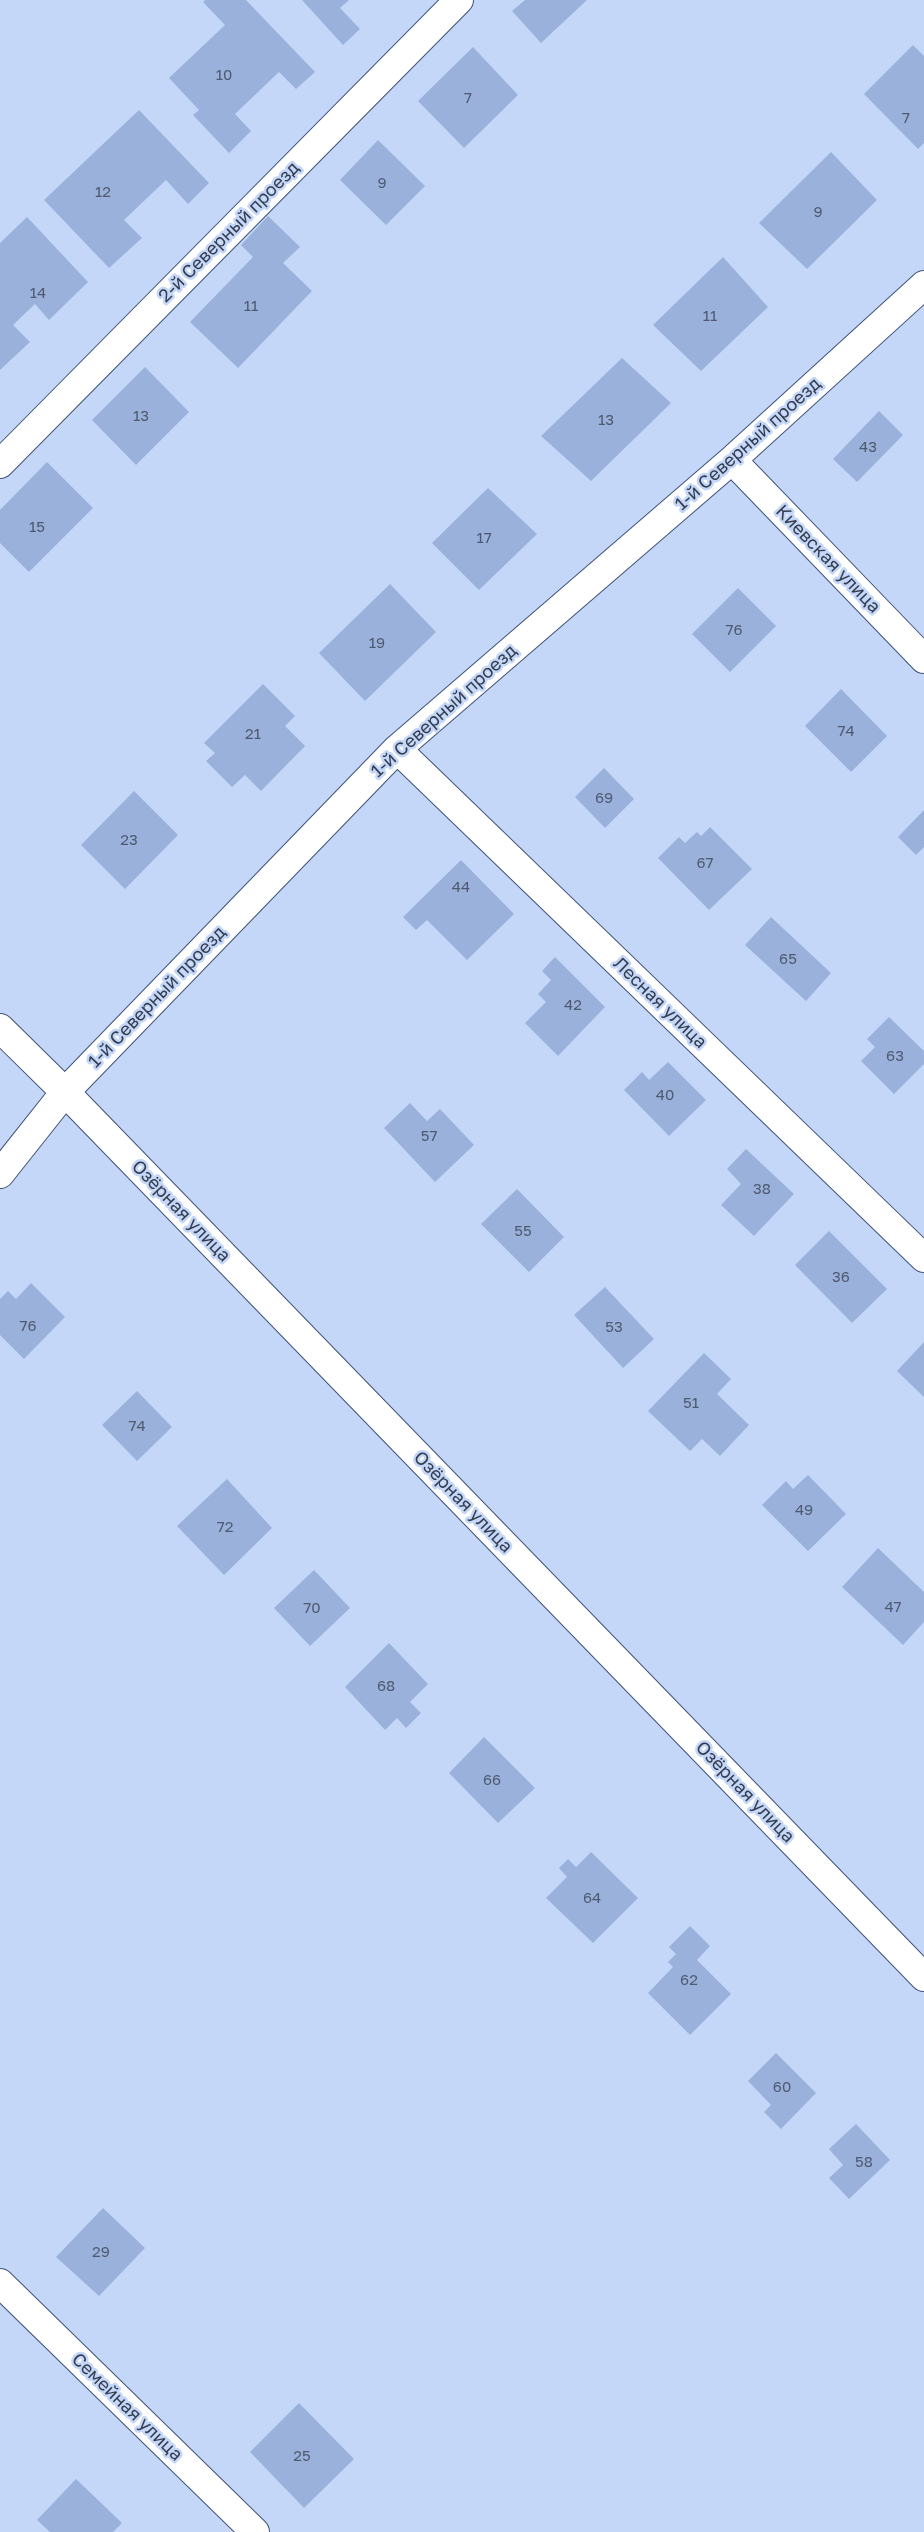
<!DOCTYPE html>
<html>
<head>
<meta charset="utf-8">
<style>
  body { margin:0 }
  canvas { display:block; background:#c4d7f9 }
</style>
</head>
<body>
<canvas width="924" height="2532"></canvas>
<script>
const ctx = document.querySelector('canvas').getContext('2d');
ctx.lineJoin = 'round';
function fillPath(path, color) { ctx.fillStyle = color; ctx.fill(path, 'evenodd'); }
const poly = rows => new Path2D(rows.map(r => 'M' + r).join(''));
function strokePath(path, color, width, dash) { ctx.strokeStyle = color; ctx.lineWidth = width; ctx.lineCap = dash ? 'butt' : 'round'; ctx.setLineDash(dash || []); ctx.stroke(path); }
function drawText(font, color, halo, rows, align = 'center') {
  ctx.font = font + ' "Golos Text",sans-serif'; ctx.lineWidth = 5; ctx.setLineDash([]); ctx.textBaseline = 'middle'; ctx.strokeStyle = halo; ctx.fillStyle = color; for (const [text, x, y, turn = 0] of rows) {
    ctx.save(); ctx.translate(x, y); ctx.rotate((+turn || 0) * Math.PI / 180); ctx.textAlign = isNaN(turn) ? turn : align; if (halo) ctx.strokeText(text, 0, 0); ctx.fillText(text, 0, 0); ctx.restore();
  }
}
fillPath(poly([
  [205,0,246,0,315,72,296,89,279,72,235,114,251,131,229,153,193,115,199,110,169,78,225,25,203,2],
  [302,0,349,0,340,8,360,29,343,45],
  [525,0,587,0,541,43,512,11],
  [913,45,924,56,924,143,918,149,864,94],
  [473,47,518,95,464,148,418,101],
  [139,110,209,183,188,204,166,180,124,220,142,238,109,268,44,200],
  [378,140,425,186,386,225,340,180],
  [831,152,877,200,807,269,759,223],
  [268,216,300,247,283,263,312,291,238,368,190,322,253,257,241,245],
  [27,217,88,282,49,320,35,304,13,325,30,342,0,370,0,243],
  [723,257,768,307,701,371,653,325],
  [622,358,671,403,591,481,541,436],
  [145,367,189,412,136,465,92,420],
  [879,411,903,435,857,482,833,459],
  [47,462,93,508,29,572,0,543,0,510],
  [488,488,537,534,479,590,432,543],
  [390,584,436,632,365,701,319,653],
  [738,588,776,626,730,672,692,634],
  [263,684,295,716,285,726,305,746,261,791,245,775,232,787,206,761,215,753,204,743],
  [841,689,887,736,851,772,805,726],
  [604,768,634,799,605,828,575,797],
  [134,791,178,835,125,889,81,845],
  [924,810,924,847,916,855,898,837],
  [710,827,752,869,709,910,658,858,679,837,685,843,697,832,701,836],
  [461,860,514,914,467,960,427,920,416,930,403,917],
  [771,917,831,973,806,1001,745,945],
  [555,957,605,1007,558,1056,525,1023,546,1002,538,994,551,980,542,971],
  [889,1017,924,1051,924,1064,894,1094,861,1061,875,1047,867,1039],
  [668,1062,706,1100,669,1136,624,1090,642,1072,649,1080],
  [410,1103,427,1121,440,1109,474,1145,435,1182,384,1128],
  [746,1149,794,1194,754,1236,721,1205,741,1184,727,1169],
  [517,1189,564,1237,529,1272,481,1224],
  [829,1231,887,1289,852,1323,795,1265],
  [31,1283,65,1317,24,1359,0,1335,0,1299,8,1291,16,1299],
  [605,1287,654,1339,623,1368,574,1315],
  [924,1342,924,1397,897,1371],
  [704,1353,731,1379,717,1394,749,1425,720,1456,702,1439,690,1451,648,1411],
  [137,1391,172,1427,137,1461,102,1425],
  [808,1475,846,1514,808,1551,762,1505,786,1481,793,1489],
  [227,1479,272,1528,224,1575,177,1526],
  [878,1548,924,1592,924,1622,903,1645,842,1587],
  [314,1570,350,1608,310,1646,274,1608],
  [389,1643,428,1684,410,1702,421,1713,406,1728,397,1718,385,1730,345,1687],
  [484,1737,535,1788,498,1823,449,1773],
  [591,1852,638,1898,593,1943,546,1898,567,1877,559,1868,568,1859,576,1867],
  [690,1926,710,1946,697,1960,731,1994,690,2035,648,1993,673,1967,668,1962,676,1954,669,1947],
  [776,2053,816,2093,781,2129,764,2112,771,2105,748,2081],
  [856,2124,890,2160,849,2199,829,2178,843,2165,829,2149],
  [103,2208,145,2248,99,2296,56,2257],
  [299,2403,354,2459,304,2508,250,2452],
  [76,2479,122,2523,113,2532,50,2532,37,2520]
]), '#9ab2db');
const minor = poly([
  [732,460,924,659],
  [0,464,459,0],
  [397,749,924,1258],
  [0,1028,65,1092,924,1977],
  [0,1174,65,1092,397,749,732,460,924,285],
  [0,2283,255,2532]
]);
strokePath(minor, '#3f5377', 30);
strokePath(minor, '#fff', 28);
drawText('15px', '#4e5a71', null, [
  ["10",224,75],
  ["7",468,98],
  ["7",906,118],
  ["9",382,183],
  ["12",103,192],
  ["9",818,212],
  ["14",38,293],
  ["11",251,306],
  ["11",710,316],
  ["13",141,416],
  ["13",606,420],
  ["43",868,447],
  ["15",37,527],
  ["17",484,538],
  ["76",734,630],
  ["19",377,643],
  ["74",846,731],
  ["21",253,734],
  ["69",604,798],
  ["23",129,840],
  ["67",705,863],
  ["44",461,887],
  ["65",788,959],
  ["42",573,1005],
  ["63",895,1056],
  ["40",665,1095],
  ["57",429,1136],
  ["38",762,1189],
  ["55",523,1231],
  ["36",841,1277],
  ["76",28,1326],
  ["53",614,1327],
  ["51",691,1403],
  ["74",137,1426],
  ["49",804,1510],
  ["72",225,1527],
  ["47",893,1607],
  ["70",312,1608],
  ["68",386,1686],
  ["66",492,1780],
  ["64",592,1898],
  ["62",689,1980],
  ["60",782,2087],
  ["58",864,2162],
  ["29",101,2252],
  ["25",302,2456]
]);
drawText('18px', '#343d4e', '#c4d7f9', [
  ["2-й Северный проезд",229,232,-45],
  ["1-й Северный проезд",748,444,-42],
  ["Киевская улица",828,559,46],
  ["1-й Северный проезд",444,711,-42],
  ["1-й Северный проезд",157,997,-46],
  ["Лесная улица",660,1003,44],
  ["Озёрная улица",181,1211,46],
  ["Озёрная улица",463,1502,46],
  ["Озёрная улица",745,1792,46],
  ["Семейная улица",127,2407,44]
]);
</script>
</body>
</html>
